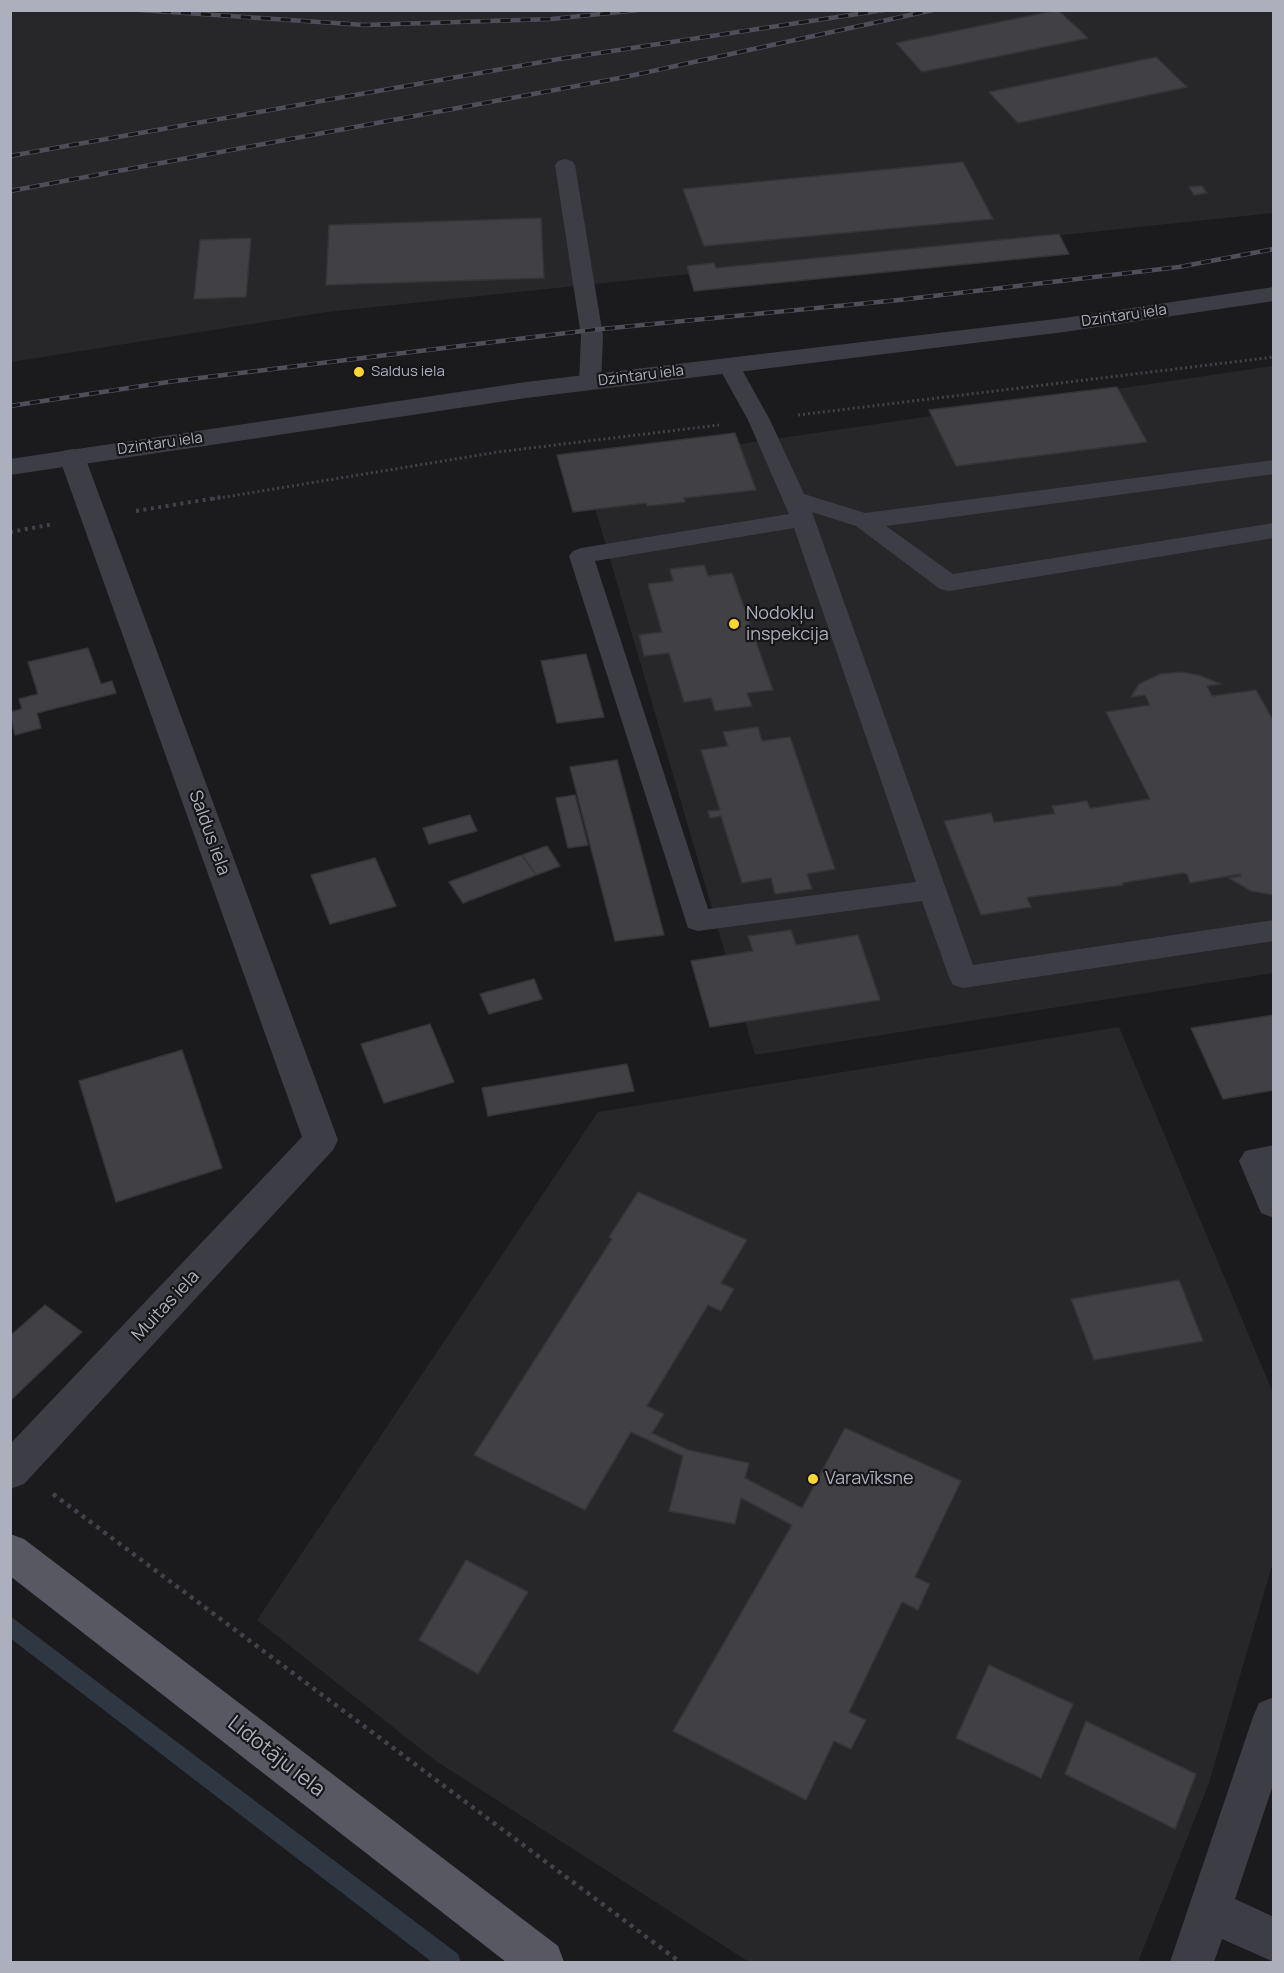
<!DOCTYPE html>
<html>
<head>
<meta charset="utf-8">
<style>
  body { margin:0 }
  #map { position:relative; width:1284px; height:1973px; overflow:hidden; background:#1b1b1d; font-family:Manrope,sans-serif }
  canvas { display:block }
  .frame { position:absolute; inset:0; border:12px solid #adafbd; pointer-events:none }
</style>
</head>
<body>
<div id="map">
<canvas width="1284" height="1973"></canvas>
<div class="frame"></div>
</div>
<script>
const ctx = document.querySelector('canvas').getContext('2d');
ctx.lineJoin = 'round';
function fillPath(path, color) { ctx.fillStyle = color; ctx.fill(path, 'evenodd'); }
const poly = rows => new Path2D(rows.map(r => 'M' + r).join(''));
function strokePath(path, color, width, dash) { ctx.strokeStyle = color; ctx.lineWidth = width; ctx.lineCap = dash ? 'butt' : 'round'; ctx.setLineDash(dash || []); ctx.stroke(path); }
function drawText(font, color, halo, rows, align = 'center') {
  ctx.font = font + ' Manrope,sans-serif'; ctx.lineWidth = 4.5; ctx.setLineDash([]); ctx.textBaseline = 'middle'; ctx.strokeStyle = halo; ctx.fillStyle = color; for (const [text, x, y, turn = 0] of rows) {
    ctx.save(); ctx.translate(x, y); ctx.rotate((+turn || 0) * Math.PI / 180); ctx.textAlign = isNaN(turn) ? turn : align; if (halo) ctx.strokeText(text, 0, 0); ctx.fillText(text, 0, 0); ctx.restore();
  }
}
fillPath(poly([
  [11,11,1273,11,1273,213,327,312,11,362],
  [1273,366,1273,973,755,1055,583,467],
  [1119,1027,1274,1395,1273,1562,1209,1783,1138,1962,749,1962,436,1761,257,1620,598,1112]
]), '#27272a');
fillPath(poly([
  [10,1616,458,1954,461,1962,432,1962,10,1638,10,1616]
]), '#2f3743');
const building = poly([
  [1058,10,1088,38,922,72,896,43,1058,10],
  [1156,57,1187,87,1018,123,989,92,1156,57],
  [963,162,993,219,704,246,683,189,963,162],
  [1202,186,1207,193,1194,195,1189,187,1202,186],
  [541,218,544,278,326,285,329,225,541,218],
  [1059,234,1069,254,694,291,687,266,714,263,716,268,1059,234],
  [251,238,246,297,194,299,200,240,251,238],
  [1117,387,1147,442,956,466,929,410,1117,387],
  [735,433,756,490,684,498,685,502,647,506,646,503,573,512,557,455,735,433],
  [704,565,708,576,732,573,773,690,747,693,752,706,715,711,711,698,684,702,669,653,644,656,639,635,662,632,648,584,673,581,670,569,704,565],
  [88,648,101,684,112,681,116,693,37,713,41,728,15,735,10,712,22,709,19,699,38,694,28,662,88,648],
  [586,654,604,717,557,723,541,661,586,654],
  [1182,672,1198,675,1221,684,1207,686,1212,696,1256,690,1273,720,1274,895,1251,891,1229,878,1241,876,1240,874,1190,883,1187,874,1183,873,1122,883,1123,885,1029,897,1027,898,1031,907,981,915,944,821,991,813,994,822,997,822,1052,814,1055,814,1052,806,1060,805,1087,801,1090,808,1093,808,1150,799,1106,712,1150,705,1145,695,1131,697,1139,684,1160,674,1182,672],
  [758,727,762,741,790,737,835,869,807,874,812,889,775,894,771,878,742,883,721,816,710,818,708,811,720,810,701,750,728,746,723,732,758,727],
  [617,760,664,935,615,941,570,767,617,760],
  [575,795,588,845,568,848,556,798,575,795],
  [470,815,477,831,429,844,423,828,470,815],
  [547,846,560,866,536,875,522,855,547,846],
  [522,855,536,875,463,903,449,882,522,855],
  [375,858,396,906,330,924,311,875,375,858],
  [791,930,796,945,858,935,880,1000,710,1027,691,961,753,951,748,936,791,930],
  [534,979,542,999,489,1014,480,994,534,979],
  [1274,1015,1274,1090,1223,1099,1191,1028,1274,1015],
  [430,1024,454,1082,384,1103,361,1044,430,1024],
  [182,1050,222,1168,116,1202,79,1081,182,1050],
  [627,1064,634,1091,488,1116,482,1088,627,1064],
  [638,1192,747,1240,721,1283,734,1289,721,1311,708,1305,647,1406,664,1414,652,1433,688,1450,749,1463,745,1478,802,1508,845,1428,961,1481,915,1577,930,1584,918,1610,902,1602,849,1712,866,1720,851,1749,834,1741,806,1800,673,1731,792,1525,741,1498,735,1524,669,1511,683,1456,631,1432,585,1510,474,1455,612,1239,609,1237,638,1192],
  [1179,1280,1203,1341,1094,1360,1071,1299,1179,1280],
  [45,1305,82,1332,11,1400,10,1336,45,1305],
  [466,1560,528,1592,478,1674,419,1640,466,1560],
  [989,1665,1073,1704,1041,1778,956,1738,989,1665],
  [1086,1721,1196,1774,1175,1829,1065,1774,1086,1721]
]);
fillPath(building, '#404045');
strokePath(building, '#353539', 1.5);
strokePath(poly([
  [798,415,1274,357],
  [213,499,498,452,719,425]
]), '#41424a', 3, [2, 3]);
strokePath(poly([
  [136,511,222,497],
  [10,532,54,524]
]), '#41424a', 4, [3, 4.5]);
strokePath(poly([
  [53,1494,680,1962]
]), '#41424a', 4.5, [4, 5]);
fillPath(poly([
  [565,159,572,161,575,165,603,336,601,383,598,388,590,390,582,388,579,383,581,336,555,165,558,161,565,159],
  [729,359,737,361,740,366,770,420,804,494,865,513,1274,460,1274,474,886,526,953,574,1274,523,1274,538,949,591,940,589,856,526,812,512,973,965,1274,920,1274,941,963,988,953,985,949,977,922,901,698,931,688,928,569,556,573,551,581,548,789,514,748,420,718,366,721,361,729,359],
  [794,528,916,882,708,909,595,561,794,528]
]), '#3d3d45');
fillPath(poly([
  [72,449,81,451,85,457,338,1140,333,1150,24,1484,10,1489,10,1444,302,1137,59,457,63,451,72,449],
  [1274,1145,1274,1218,1261,1213,1239,1161,1245,1151,1274,1145],
  [1274,1697,1274,1782,1235,1899,1274,1917,1274,1962,1222,1939,1214,1962,1170,1962,1253,1717,1259,1703,1274,1697]
]), '#3d3d45');
fillPath(poly([
  [1274,287,1274,301,1064,332,526,398,10,475,10,459,526,382,1064,318,1274,287]
]), '#3d3d45');
fillPath(poly([
  [10,1534,24,1539,558,1946,564,1962,506,1962,10,1576,10,1534]
]), '#575862');
const rail = poly([
  [141,10,364,25,552,19,638,10],
  [10,156,559,59,884,10],
  [10,191,625,77,933,10],
  [10,406,175,381,591,330,899,300,1179,267,1274,249]
]);
strokePath(rail, '#4e4f58', 4.5);
strokePath(rail, '#161618', 3, [10]);
for (const [x, y, r, color] of [
  [359,372,6,"#fed632"],
  [734,624,6,"#fed632"],
  [813,1479,6,"#fed632"]
]) { const dot = new Path2D(); dot.arc(x, y, r, 0, 2 * Math.PI); ctx.fillStyle = color; ctx.fill(dot); strokePath(dot, '#161618', 2); }
drawText('15px', '#adafbd', '#161618', [
  ["Dzintaru iela",1124,316,-8],
  ["Dzintaru iela",641,376,-7],
  ["Dzintaru iela",160,444,-8]
]);
drawText('15px', '#adafbd', '#161618', [
  ["Saldus iela",371,372]
], 'left');
drawText('18px', '#adafbd', '#161618', [
  ["Nodokļu",746,614],
  ["inspekcija",746,635],
  ["Varavīksne",825,1479]
], 'left');
drawText('18px', '#adafbd', '#161618', [
  ["Saldus iela",209,833,70],
  ["Muitas iela",166,1306,-47]
]);
drawText('21px', '#adafbd', '#161618', [
  ["Lidotāju iela",276,1757,38]
]);
</script>
</body>
</html>
